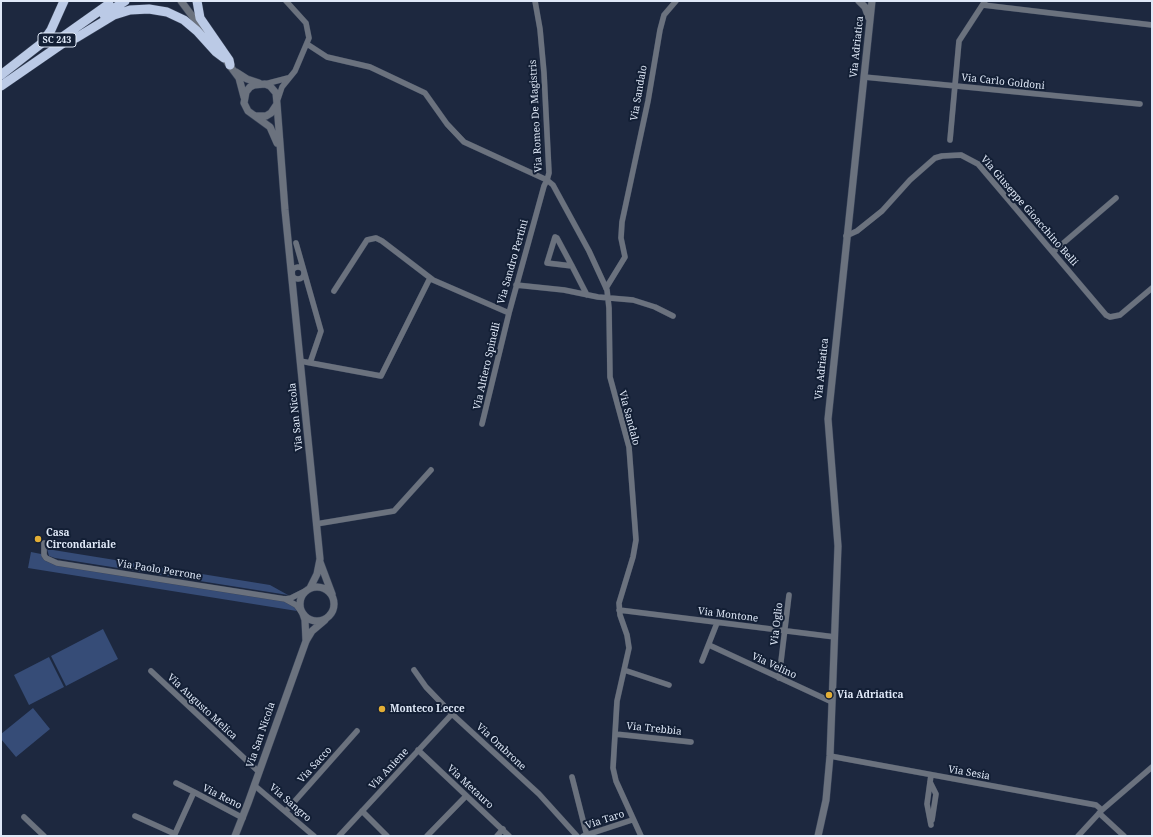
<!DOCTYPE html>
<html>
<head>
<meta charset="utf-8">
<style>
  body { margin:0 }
  #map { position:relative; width:1153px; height:837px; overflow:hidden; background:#1d283f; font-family:"Noto Serif",serif }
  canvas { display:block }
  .frame { position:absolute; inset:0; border:2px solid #dfe8f7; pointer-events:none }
</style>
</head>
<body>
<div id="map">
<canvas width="1153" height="837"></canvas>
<div class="frame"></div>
</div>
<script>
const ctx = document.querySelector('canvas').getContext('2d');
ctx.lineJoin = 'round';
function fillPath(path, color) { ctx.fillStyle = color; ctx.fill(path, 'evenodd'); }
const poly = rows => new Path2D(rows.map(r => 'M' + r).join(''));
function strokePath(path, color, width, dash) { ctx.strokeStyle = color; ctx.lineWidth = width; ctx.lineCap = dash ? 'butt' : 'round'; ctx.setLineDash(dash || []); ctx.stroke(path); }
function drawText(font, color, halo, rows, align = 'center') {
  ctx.font = font + ' "Noto Serif",serif'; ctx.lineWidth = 4; ctx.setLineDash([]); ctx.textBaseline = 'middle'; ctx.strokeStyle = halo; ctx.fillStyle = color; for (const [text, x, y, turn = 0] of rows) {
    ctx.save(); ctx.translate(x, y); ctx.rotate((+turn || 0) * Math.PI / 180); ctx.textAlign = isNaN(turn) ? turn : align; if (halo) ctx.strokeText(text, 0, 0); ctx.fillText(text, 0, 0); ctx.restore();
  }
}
fillPath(poly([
  [47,549,270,585,288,595,55,558,49,556],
  [31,552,41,554,46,561,54,564,284,601,291,603,297,611,28,568],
  [103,629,118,659,66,686,51,656],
  [49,657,64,687,29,705,14,675],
  [33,708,50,729,16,757,1,739,1,734]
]), '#364c77');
const minor = poly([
  [535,1,540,29,544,73,549,173,547,180,553,185,589,251,607,290,609,308,610,377,629,447,636,540,633,557,619,603,620,615,627,635,629,648,617,701,613,768,616,781,641,836],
  [983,5,1152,25],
  [307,44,327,57,370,67,425,93,447,124,464,142,547,180,544,186,509,313,433,280,382,241,376,238,367,240,334,291],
  [864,77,1140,104],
  [265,84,288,78],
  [278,99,282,87,295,71,309,38,306,23,286,1],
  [950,140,959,41,985,1],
  [846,236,857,231,882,211,910,180,935,158,942,156,961,155,978,164,1106,315,1110,317,1120,315,1152,288],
  [296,243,321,331,310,363],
  [1053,252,1116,198],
  [572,266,547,263,555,237,557,238,572,266,587,295],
  '292 273a6 6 0 1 1 12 0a6 6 0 1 1-12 0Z',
  [516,285,564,290,598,297,633,300,655,307,673,316],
  [606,288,625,257,621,238,622,222,648,101,660,30,664,15,676,1],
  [300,361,381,376,430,278],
  [482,424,509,313],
  [316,524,394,511,431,470],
  [44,543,44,555,46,558,57,563,285,599,291,598,305,591],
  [285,599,296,605,303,614],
  [619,610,835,637],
  [709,645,832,702],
  [702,661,717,623],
  [414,670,426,687,452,714,539,794,577,836],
  [624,670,669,685],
  [151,671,259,772],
  [779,678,789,595],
  [615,734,691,742],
  [418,750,509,836],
  [830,756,1096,805,1102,810],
  [572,777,587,836],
  [930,782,936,794,932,820],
  [176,783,194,792],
  [254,785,314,836],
  [286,811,357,731],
  [362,811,387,836],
  [1099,813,1124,836],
  [135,816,175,834],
  [24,817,44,836],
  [931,825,927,804,931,775],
  [174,836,194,792,243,818],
  [339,836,452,714],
  [427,836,466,796],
  [497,836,503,829],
  [583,836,632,820],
  [1078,836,1102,810,1152,767]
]);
const tertiary = poly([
  [181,1,207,36],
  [859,1,865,7,869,18],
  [227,62,239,78,244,97],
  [236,72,247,79,259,83],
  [277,104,285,210,320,559,317,574,310,588],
  [256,116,266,116,271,113,277,104,276,93,270,86,265,84,254,85,250,87,246,92,244,103,248,111,270,127,277,143],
  [320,562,332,594],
  '300 604a17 17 0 1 1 34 0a17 17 0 1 1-34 0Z',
  [303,614,305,620,306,641],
  [235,836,248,803,306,641,312,631,325,620],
  [818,836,826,800,830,756,838,546,828,419,872,1]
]);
const trunk = poly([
  [197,1,200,18,229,60,230,65],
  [104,15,125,1],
  [61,38,109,4],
  [67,40,76,38,114,15,130,10,149,9,167,12,184,20,197,31,216,52,224,58],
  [1,75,42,43,51,30,64,1],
  [1,86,72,37]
]);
strokePath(minor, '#384359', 6);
strokePath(tertiary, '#384359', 8);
strokePath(trunk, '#384359', 10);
strokePath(minor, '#6b727e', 5.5);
strokePath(tertiary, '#6b727e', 7);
strokePath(trunk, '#bbcae6', 9);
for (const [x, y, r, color] of [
  [38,539,4,"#e3ae35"],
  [829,695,4,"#e3ae35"],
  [382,709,4,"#e3ae35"]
]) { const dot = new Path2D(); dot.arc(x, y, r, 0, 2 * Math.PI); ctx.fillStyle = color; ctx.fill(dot); strokePath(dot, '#131f35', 1.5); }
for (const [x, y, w] of [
  [57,40,38]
]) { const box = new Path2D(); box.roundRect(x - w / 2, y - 7, w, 14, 3); ctx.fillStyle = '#131f35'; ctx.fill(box); strokePath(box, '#dfe8f7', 1); }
drawText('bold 9px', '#dfe8f7', null, [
  ["SC 243",57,40]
]);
drawText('10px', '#dfe8f7', '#131f35', [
  ["Via Adriatica",857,47,-84],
  ["Via Carlo Goldoni",1003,82,6],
  ["Via Sandalo",639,93,-80],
  ["Via Romeo De Magistris",536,116,-93],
  ["Via Giuseppe Gioacchino Belli",1029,211,49],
  ["Via Sandro Pertini",513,262,-74],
  ["Via Altiero Spinelli",487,366,-77],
  ["Via Adriatica",822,369,-84],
  ["Via San Nicola",296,417,-96],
  ["Via Sandalo",629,418,75],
  ["Via Paolo Perrone",159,570,9],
  ["Via Montone",728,615,7],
  ["Via Oglio",777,624,-83],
  ["Via Velino",774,666,25],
  ["Via Augusto Melica",202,707,43],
  ["Via Trebbia",654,729,6],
  ["Via San Nicola",261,735,-71],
  ["Via Ombrone",501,747,43],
  ["Via Sacco",315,765,-48],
  ["Via Aniene",389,769,-47],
  ["Via Sesia",969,773,10],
  ["Via Metauro",470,787,43],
  ["Via Reno",222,797,27],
  ["Via Sangro",290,803,41],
  ["Via Taro",605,820,-18]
]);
drawText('bold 10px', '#dfe8f7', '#131f35', [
  ["Casa",46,533],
  ["Circondariale",46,545],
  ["Via Adriatica",837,695],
  ["Monteco Lecce",390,709]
], 'left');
</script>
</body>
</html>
